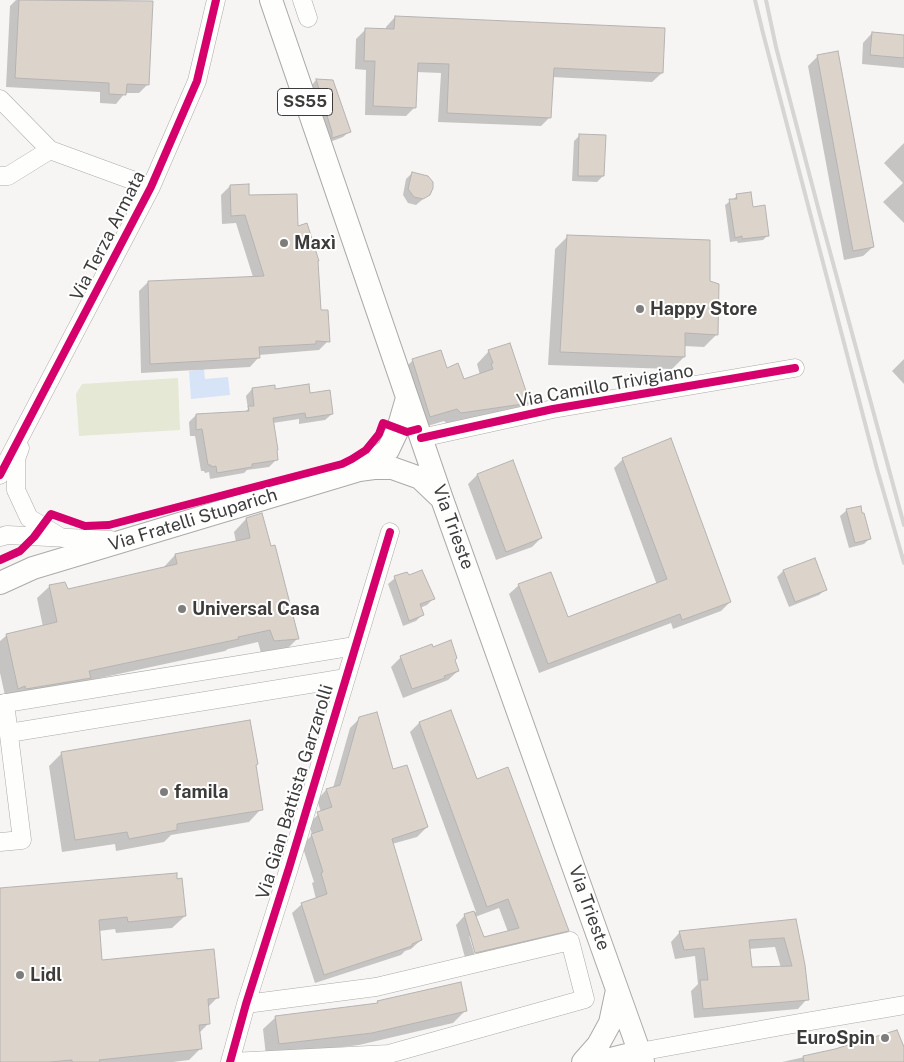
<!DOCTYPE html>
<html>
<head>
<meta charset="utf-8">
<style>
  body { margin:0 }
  canvas { display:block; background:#f7f5f3 }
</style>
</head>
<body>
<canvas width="904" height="1062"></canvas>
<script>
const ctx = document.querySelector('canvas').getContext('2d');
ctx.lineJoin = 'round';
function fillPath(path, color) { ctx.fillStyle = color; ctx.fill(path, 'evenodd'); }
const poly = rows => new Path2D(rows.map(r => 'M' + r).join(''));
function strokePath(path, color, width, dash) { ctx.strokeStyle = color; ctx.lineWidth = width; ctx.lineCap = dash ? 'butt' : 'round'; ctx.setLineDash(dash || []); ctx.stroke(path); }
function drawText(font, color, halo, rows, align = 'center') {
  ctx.font = font + ' "Public Sans",sans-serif'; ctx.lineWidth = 4; ctx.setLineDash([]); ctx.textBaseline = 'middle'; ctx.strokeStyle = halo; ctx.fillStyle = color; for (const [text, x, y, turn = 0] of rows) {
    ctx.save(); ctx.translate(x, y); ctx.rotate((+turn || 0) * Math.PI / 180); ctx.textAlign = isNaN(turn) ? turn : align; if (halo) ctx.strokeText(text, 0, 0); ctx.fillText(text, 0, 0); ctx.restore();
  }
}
fillPath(poly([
  [178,378,180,430,79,436,76,394,82,384]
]), '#e5e8d4');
fillPath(poly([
  [204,369,205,379,228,377,230,395,191,399,189,371]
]), '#d7e3f6');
fillPath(poly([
  [16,0,101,0,152,2,148,84,139,93,125,93,116,104,100,103,100,92,6,87,10,6],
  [395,17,662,73,652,82,552,77,550,117,541,126,438,122,441,73,416,72,415,107,406,116,365,115,366,70,355,69,356,39,366,29,386,30,386,27],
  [872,33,904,36,904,68,862,64,863,43],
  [818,56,873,247,863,256,844,260,808,66],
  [316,80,350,131,343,137,327,143,311,86],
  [580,135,603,176,597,182,572,181,574,141],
  [904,143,904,223,883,202,903,183,884,163],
  [412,173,429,194,416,205,408,203,403,195,406,179],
  [230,186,297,228,328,341,319,350,259,355,259,357,250,367,141,373,139,291,148,282,253,277,236,223,222,224,221,195],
  [737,196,752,208,768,235,763,240,738,243,737,241,730,242,725,205],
  [568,236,709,282,717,334,704,347,684,346,684,357,672,369,548,365,555,249],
  [489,351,529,403,516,415,448,425,444,421,418,429,400,373,413,360,446,369,463,380,480,375,477,364],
  [904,359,904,384,892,371],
  [252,389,309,394,332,414,325,420,299,424,299,419,273,423,276,460,269,467,247,470,244,473,210,479,209,472,205,473,204,471,201,471,195,436,190,436,189,422,196,415,244,413,248,409,246,396],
  [623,459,730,602,721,611,673,629,671,623,539,673,509,594,519,585,567,618,657,585,614,468],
  [513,462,541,538,532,547,496,560,468,484,477,475],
  [847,510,870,538,864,544,849,548,840,516],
  [261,515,297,639,285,651,261,653,258,642,228,649,225,651,86,681,77,690,6,700,0,673,0,641,7,635,43,627,37,598,50,586,67,590,163,568,175,555,236,542,234,532,246,519],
  [814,560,826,589,819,595,789,607,777,577,783,571],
  [408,577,433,599,427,605,420,608,422,615,416,621,403,626,388,584,395,578],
  [433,649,453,660,458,671,448,680,403,698,391,667,401,657],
  [450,712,477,780,568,930,558,939,478,958,473,940,469,936,476,959,466,961,456,925,465,915,476,912,410,732,419,723],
  [499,908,508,932,483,938,475,917],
  [359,719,427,827,417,837,392,844,421,940,411,949,405,951,401,955,315,983,292,913,302,904,316,899,312,883,314,882,302,845,312,835,309,823,321,812,317,800,326,790,333,788,350,728],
  [62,753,257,764,255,766,261,809,249,822,171,835,164,842,116,851,115,844,62,852,49,766],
  [0,890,185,916,172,928,116,933,115,929,99,931,101,962,218,997,207,1008,209,1023,199,1033,201,1048,189,1060,173,1062,0,1062],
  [795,920,807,999,798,1009,694,1018,691,991,698,984,695,956,675,959,671,942,680,932],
  [775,947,781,968,751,970,748,949],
  [378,1002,466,1010,453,1023,359,1045,266,1056,263,1029,276,1017,376,1005],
  [836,1050,904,1051,904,1062,782,1062]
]), '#0003');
const building = poly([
  [19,0,153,1,149,85,127,84,126,95,109,94,109,83,15,78,19,0],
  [395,16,665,28,663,73,554,68,551,118,447,113,449,64,418,63,416,108,373,106,375,61,364,61,365,28,394,29,395,16],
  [872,32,904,35,904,58,870,55,872,32],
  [838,51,874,247,853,251,817,55,838,51],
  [316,79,333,80,351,132,332,138,332,132,316,79],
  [579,134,606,135,604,176,578,176,579,134],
  [412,172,428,176,433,182,433,188,430,195,423,199,414,197,408,189,412,172],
  [249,184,249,195,297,194,298,226,307,223,319,261,318,261,321,310,328,310,330,342,316,341,316,344,259,347,260,358,150,364,148,281,264,276,245,215,231,216,230,185,249,184],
  [751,192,753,207,765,205,769,236,742,239,742,236,735,238,729,199,737,199,736,194,751,192],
  [567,235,710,240,710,281,719,284,718,335,685,333,685,357,560,352,567,235],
  [510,343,530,403,461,413,457,409,430,417,412,359,441,350,447,368,458,363,464,379,493,369,491,364,493,363,488,350,510,343],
  [309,384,310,393,330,390,333,414,306,418,305,413,273,418,278,450,277,450,278,460,252,464,252,467,217,473,216,466,211,467,211,465,208,465,202,429,196,430,196,414,249,411,248,406,254,406,252,388,275,385,275,389,309,384],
  [671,438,731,602,682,620,680,614,548,664,518,584,551,572,568,617,667,579,622,458,671,438],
  [513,460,542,538,506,552,477,474,513,460],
  [861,506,862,513,864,513,871,539,855,543,846,509,861,506],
  [262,513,271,546,275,545,299,639,274,641,270,630,238,637,239,639,89,671,91,678,26,689,25,686,18,689,6,634,57,622,49,585,65,582,68,589,177,564,175,554,250,538,246,518,262,513],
  [815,558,827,590,795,602,783,570,815,558],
  [422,570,435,599,420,604,424,615,409,621,394,576,407,572,409,575,422,570],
  [451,640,457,658,455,660,459,671,444,676,445,678,412,689,400,656,432,644,433,647,451,640],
  [451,710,477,779,508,767,569,931,475,953,464,914,474,911,484,937,519,928,508,899,487,907,419,722,451,710],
  [377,712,393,769,407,765,428,827,392,839,422,940,412,944,412,946,324,975,301,903,327,894,321,873,323,872,311,834,323,830,317,812,332,807,326,789,340,785,359,717,377,712],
  [250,720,258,764,256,765,263,810,177,824,177,830,129,839,127,832,75,840,61,752,250,720],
  [177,873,177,879,182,878,186,916,128,922,127,917,99,920,102,960,214,949,219,998,208,999,210,1024,199,1025,202,1049,99,1060,100,1062,72,1062,72,1060,49,1062,0,1062,0,888,177,873],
  [796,919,805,965,809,1000,703,1009,700,980,708,980,704,948,684,950,679,931,796,919],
  [784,938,792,966,752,967,749,940,784,938],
  [461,982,467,1011,372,1033,279,1044,275,1016,378,1003,377,1001,461,982],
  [897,1030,904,1047,904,1062,804,1062,803,1056,835,1049,897,1030]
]);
fillPath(building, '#dcd3ca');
strokePath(building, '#b5b4b3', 1);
const minor = poly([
  [302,0,308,18],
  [0,99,50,150,151,187],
  [0,176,8,176,50,150],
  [421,438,553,409,795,368],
  [20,448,16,459,16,490,29,518,62,538],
  [0,475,151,187,197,81,216,0],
  [0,537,7,535,111,540],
  [0,704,355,646],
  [9,733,346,678],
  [0,842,22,840,5,703],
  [639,1052,782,1026,904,1005],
  [230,1062,246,1004,289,868,390,532],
  [231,1062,389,1054,585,999,570,941,376,987,246,1004]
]);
const major = poly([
  [271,0,442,499,643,1062],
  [359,470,374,468,392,468,420,478,440,497],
  [0,583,33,568,356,471,377,458,388,450,398,429,407,398],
  [583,1062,598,1045,610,1023,617,990],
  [599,1062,639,1052]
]);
strokePath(minor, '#acabaa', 19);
strokePath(major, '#acabaa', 24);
strokePath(minor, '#fefefd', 18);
strokePath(major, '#fefefd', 22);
strokePath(poly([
  [755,0,763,33,877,469,904,563],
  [766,0,776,47,820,215,904,525]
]), '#d6d5d4', 4);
strokePath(poly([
  [421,438,553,409,795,368],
  [0,475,151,187,197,81,216,0],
  [0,560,20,551,34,537,51,514,85,526,109,525,342,464,352,459,366,450,379,434,383,423,407,432,418,429],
  [230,1062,246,1004,289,868,390,532]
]), '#d6006c', 8);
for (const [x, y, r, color] of [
  [284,243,5,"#7e7d7b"],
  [640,309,5,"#7e7d7b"],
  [182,609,5,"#7e7d7b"],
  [164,792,5,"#7e7d7b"],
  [20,975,5,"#7e7d7b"],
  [885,1038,5,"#7e7d7b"]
]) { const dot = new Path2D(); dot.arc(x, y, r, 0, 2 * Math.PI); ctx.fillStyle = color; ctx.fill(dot); strokePath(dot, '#fff', 2); }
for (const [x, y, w] of [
  [305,102,55]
]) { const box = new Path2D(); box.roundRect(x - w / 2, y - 13.5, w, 27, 4); ctx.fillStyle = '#fff'; ctx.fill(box); strokePath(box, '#3d3c3b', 1); }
drawText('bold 16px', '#3d3c3b', null, [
  ["SS55",305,102]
]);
drawText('18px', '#3d3c3b', '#fff', [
  ["Via Terza Armata",108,236,-63],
  ["Via Camillo Trivigiano",605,386,-10],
  ["Via Fratelli Stuparich",193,520,-17],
  ["Via Trieste",453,527,70],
  ["Via Gian Battista Garzarolli",295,792,-73],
  ["Via Trieste",589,908,70]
]);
drawText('bold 18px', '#3d3c3b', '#fff', [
  ["Maxì",294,243],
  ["Happy Store",650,309],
  ["Universal Casa",192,609],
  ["famila",174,792],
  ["Lidl",30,975],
  ["EuroSpin",875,1038,"right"]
], 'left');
</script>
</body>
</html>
